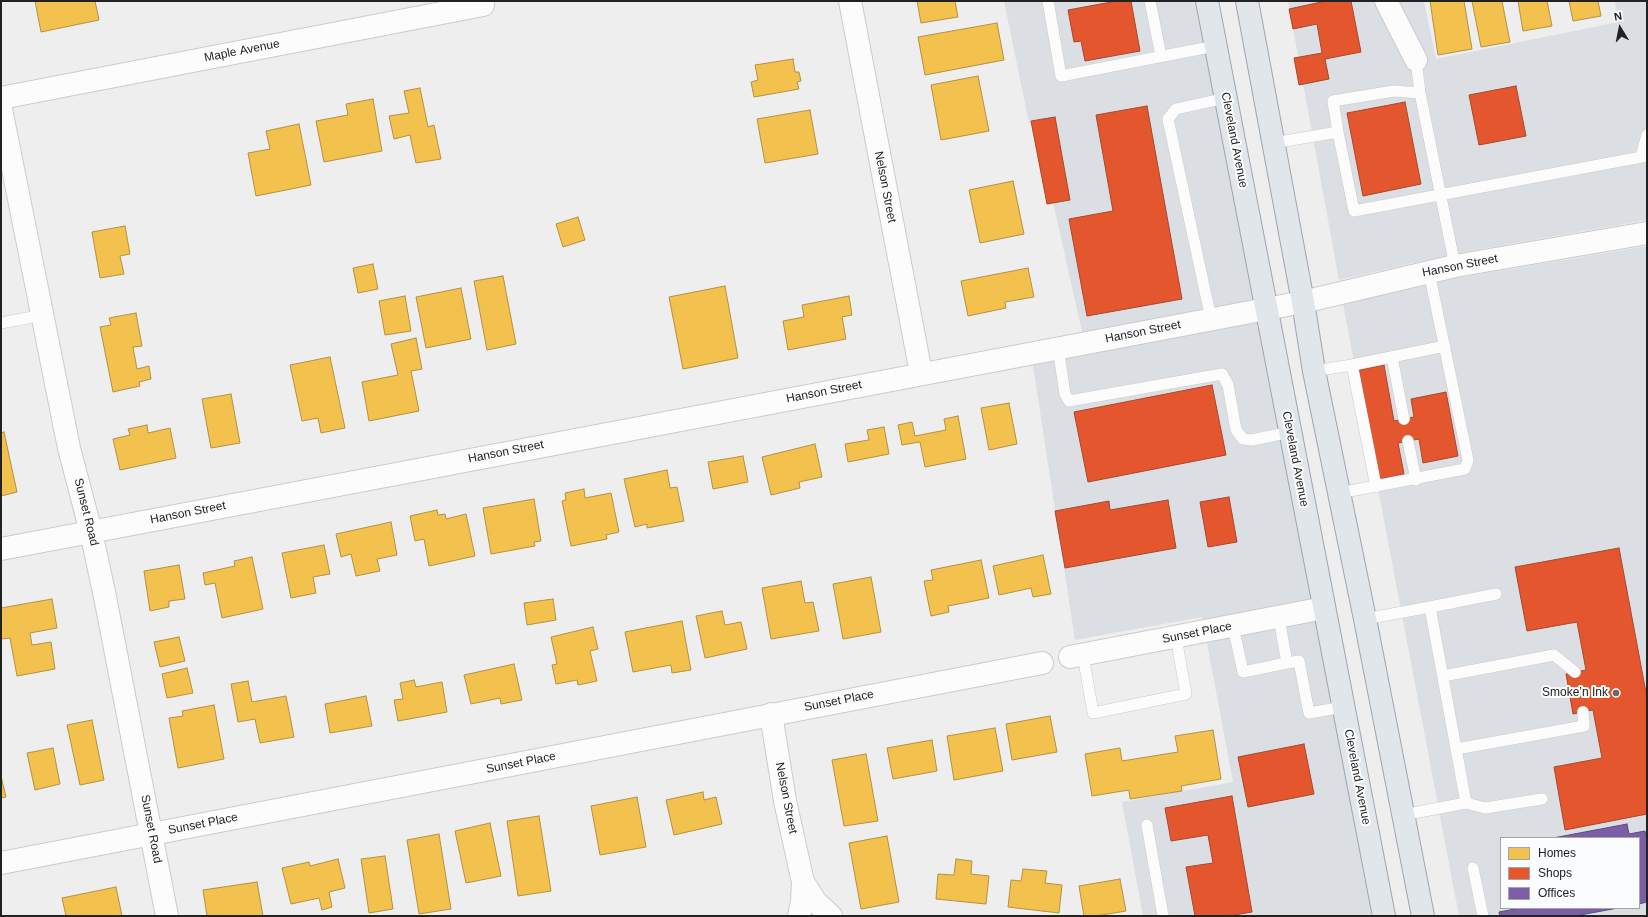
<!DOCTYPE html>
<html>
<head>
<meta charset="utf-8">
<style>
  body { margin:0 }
  #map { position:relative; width:1648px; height:917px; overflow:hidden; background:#eee; font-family:Helvetica,sans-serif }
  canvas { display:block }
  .frame { position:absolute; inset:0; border:2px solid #222223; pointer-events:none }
  .legend { position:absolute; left:1500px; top:837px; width:140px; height:72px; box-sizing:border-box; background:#fbfcfd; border:1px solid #a4a5a6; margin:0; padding:5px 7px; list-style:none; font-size:12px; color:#222223 }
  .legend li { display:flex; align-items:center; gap:8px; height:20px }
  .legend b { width:20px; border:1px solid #a4a5a6 }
  .north { position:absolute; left:1600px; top:8px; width:40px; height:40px; -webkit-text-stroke:3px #fbfcfd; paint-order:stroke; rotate:350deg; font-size:11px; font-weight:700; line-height:16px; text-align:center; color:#222223 }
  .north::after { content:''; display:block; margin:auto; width:14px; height:18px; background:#222223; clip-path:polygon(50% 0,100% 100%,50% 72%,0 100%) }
</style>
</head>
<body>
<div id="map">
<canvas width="1648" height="917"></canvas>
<div class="frame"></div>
<ul class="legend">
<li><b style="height:11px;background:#f2c14e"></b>Homes</li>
<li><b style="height:11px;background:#e4572e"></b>Shops</li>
<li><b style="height:11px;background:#7b5ea7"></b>Offices</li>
</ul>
<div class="north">N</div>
</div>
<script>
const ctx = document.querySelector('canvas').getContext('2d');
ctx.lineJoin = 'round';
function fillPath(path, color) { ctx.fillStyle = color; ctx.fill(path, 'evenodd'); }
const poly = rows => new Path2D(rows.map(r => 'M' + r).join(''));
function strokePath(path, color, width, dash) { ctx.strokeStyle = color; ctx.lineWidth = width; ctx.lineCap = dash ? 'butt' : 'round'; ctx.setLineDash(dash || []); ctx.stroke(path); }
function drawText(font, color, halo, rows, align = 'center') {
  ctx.font = font + ' Helvetica,sans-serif'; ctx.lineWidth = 4; ctx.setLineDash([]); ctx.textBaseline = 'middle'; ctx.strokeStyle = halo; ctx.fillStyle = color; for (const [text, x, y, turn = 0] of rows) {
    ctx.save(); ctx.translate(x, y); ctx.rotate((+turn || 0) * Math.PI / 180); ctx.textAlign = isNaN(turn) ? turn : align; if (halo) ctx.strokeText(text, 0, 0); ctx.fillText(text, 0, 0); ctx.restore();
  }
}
fillPath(poly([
  [1004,1,1202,1,1373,916,1143,916,1122,802,1233,782,1202,617,1075,640,1030,346,1083,336,1035,122,1029,123],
  [1288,1,1424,1,1436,59,1618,22,1615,1,1647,1,1647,220,1453,254,1339,280],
  [1647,246,1647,916,1459,916,1343,304,1457,278],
  [1501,838,1639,838,1639,908,1501,908]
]), '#dbdee2');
const homes = poly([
  [35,1,95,1,99,20,41,32,35,1],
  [917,1,955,1,958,17,921,23,917,1],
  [1430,1,1464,1,1472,49,1438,55,1430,1],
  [1472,1,1502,1,1510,42,1481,47,1472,1],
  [1518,1,1547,1,1552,26,1523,31,1518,1],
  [1569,1,1598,1,1601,16,1573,21,1569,1],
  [997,23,1004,60,925,75,918,37,997,23],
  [793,59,795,72,799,72,801,81,797,82,799,89,754,97,751,82,758,80,755,65,793,59],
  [978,76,989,131,941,140,931,85,978,76],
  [420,88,428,127,434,125,441,159,416,163,410,135,394,139,389,116,409,113,404,91,420,88],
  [373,99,382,151,324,162,316,121,348,115,346,104,373,99],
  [810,110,818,154,765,163,757,119,810,110],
  [299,124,311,185,256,196,248,153,270,149,266,131,299,124],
  [1013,181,1024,234,980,243,969,190,1013,181],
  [578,217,585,240,563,247,556,224,578,217],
  [125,226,130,254,120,256,124,274,100,278,92,232,125,226],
  [373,264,378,289,358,293,353,268,373,264],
  [1028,268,1034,297,1005,302,1006,308,968,316,961,281,1028,268],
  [503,276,516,344,487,350,474,281,503,276],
  [725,286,738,358,683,369,669,297,725,286],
  [461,288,471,339,426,348,416,297,461,288],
  [405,296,411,331,385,335,379,301,405,296],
  [849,296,852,315,842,317,846,339,788,350,783,321,804,317,802,305,849,296],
  [136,313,142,346,133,347,137,369,149,366,151,379,139,382,140,386,113,392,100,327,111,325,109,318,136,313],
  [416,338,422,369,411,371,419,411,369,421,362,382,398,375,391,344,416,338],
  [330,357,345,428,321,433,318,418,302,421,290,365,330,357],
  [231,394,240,443,211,448,202,399,231,394],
  [1009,403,1017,444,989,450,981,408,1009,403],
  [958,416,966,459,925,467,920,442,902,445,898,425,912,422,915,436,946,430,944,419,958,416],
  [147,425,148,433,170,428,176,458,120,470,113,439,130,435,128,429,147,425],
  [884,427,889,454,848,462,845,444,869,440,867,430,884,427],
  [4,432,17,492,1,496,1,433,4,432],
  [815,444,822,477,799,482,800,488,771,495,762,457,815,444],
  [743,456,748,482,713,489,708,462,743,456],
  [667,470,670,488,677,487,684,521,647,528,647,524,635,527,624,479,667,470],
  [584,489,585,498,611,493,619,532,606,535,607,539,571,546,562,501,566,500,565,493,584,489],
  [534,499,541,541,534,542,535,546,491,554,483,508,534,499],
  [437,510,438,515,445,514,446,519,466,514,475,556,429,566,424,539,415,541,410,516,437,510],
  [391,522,397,555,377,559,380,571,356,576,351,554,341,557,336,534,391,522],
  [324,545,330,574,313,577,316,593,291,598,282,553,324,545],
  [1043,555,1051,594,1033,597,1031,588,999,595,993,566,1043,555],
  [252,557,263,609,222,618,215,583,205,585,203,573,235,566,234,561,252,557],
  [981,560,989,598,948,606,949,612,931,616,924,581,933,580,931,570,981,560],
  [179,565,185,599,169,601,169,607,150,611,144,571,179,565],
  [871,577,881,632,843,639,833,584,871,577],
  [801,581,805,603,813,602,819,631,771,639,762,588,801,581],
  [52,599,57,628,30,633,32,645,51,642,55,669,17,676,10,638,1,639,1,608,52,599],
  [553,599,556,620,527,625,524,603,553,599],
  [722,611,725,625,741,622,747,649,705,658,696,616,722,611],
  [682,621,691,670,672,673,671,665,633,672,625,632,682,621],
  [593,627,598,649,590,651,597,681,578,685,577,680,556,684,552,665,557,664,551,637,593,627],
  [179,637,185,661,160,667,154,642,179,637],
  [514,664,522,700,501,704,500,698,471,704,464,675,514,664],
  [187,668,193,693,167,698,162,674,187,668],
  [414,680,416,687,442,682,447,712,398,721,394,700,403,699,400,683,414,680],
  [248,681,252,702,286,696,294,737,260,743,255,719,238,722,231,684,248,681],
  [366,696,372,726,330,733,325,704,366,696],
  [214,705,224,759,178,768,169,718,183,716,182,711,214,705],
  [1050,716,1057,752,1012,760,1006,724,1050,716],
  [92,720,104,780,80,785,67,725,92,720],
  [995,728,1003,771,954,780,947,736,995,728],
  [1213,730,1221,779,1181,786,1182,791,1130,799,1129,790,1092,796,1085,754,1120,748,1122,761,1178,752,1175,736,1213,730],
  [932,740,937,771,893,779,887,748,932,740],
  [53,748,60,784,35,790,27,753,53,748],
  [866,754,878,821,844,826,832,760,866,754],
  [1,776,6,797,1,798,1,776],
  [703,792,704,800,716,797,722,824,674,835,666,800,703,792],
  [637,797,646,847,600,855,591,806,637,797],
  [539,816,551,891,518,896,507,821,539,816],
  [490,823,501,876,466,883,455,831,490,823],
  [439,834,451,909,419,914,407,840,439,834],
  [887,836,899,902,861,909,849,843,887,836],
  [385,856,393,909,369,913,361,859,385,856],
  [338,859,345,888,329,892,332,907,322,910,319,898,291,904,282,868,309,862,310,866,338,859],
  [956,859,972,861,971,874,989,876,986,904,936,899,938,874,954,875,956,859],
  [1023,869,1047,871,1045,883,1062,885,1059,913,1008,907,1011,880,1021,881,1023,869],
  [1120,879,1126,911,1096,916,1084,916,1079,886,1120,879],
  [257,882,263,916,207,916,203,890,257,882],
  [116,887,122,916,66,916,62,898,116,887]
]);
fillPath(homes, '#f2c14e');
strokePath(homes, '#b49141', 1);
const shops = poly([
  [1117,1,1131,1,1140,51,1085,61,1081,41,1074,42,1068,10,1117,1],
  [1326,1,1351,1,1361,52,1325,59,1329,79,1299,85,1294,58,1322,53,1317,24,1293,29,1289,9,1326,1],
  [1516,86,1526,136,1479,145,1469,95,1516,86],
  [1405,102,1421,184,1363,196,1347,113,1405,102],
  [1147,106,1182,299,1087,316,1069,219,1113,211,1096,115,1147,106],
  [1055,117,1070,200,1047,204,1031,121,1055,117],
  [1384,365,1394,421,1414,417,1411,399,1446,392,1458,456,1423,463,1419,439,1398,443,1404,474,1380,479,1359,370,1384,365],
  [1212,385,1226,455,1088,482,1074,412,1212,385],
  [1229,497,1237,542,1208,547,1200,502,1229,497],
  [1168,500,1176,548,1065,568,1055,511,1109,501,1110,510,1168,500],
  [1619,548,1647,698,1647,814,1565,830,1554,767,1602,758,1593,710,1573,714,1566,674,1586,670,1577,622,1527,631,1515,567,1619,548],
  [1304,744,1314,794,1248,807,1238,757,1304,744],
  [1232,796,1252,912,1228,916,1195,916,1186,867,1213,863,1208,835,1171,841,1165,808,1232,796]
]);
fillPath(shops, '#e4572e');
strokePath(shops, '#aa472b', 1);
const offices = poly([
  [1627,824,1629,834,1645,831,1647,842,1647,902,1639,904,1639,838,1553,838,1627,824],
  [1520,908,1618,908,1575,916,1500,916,1499,912,1520,908]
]);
fillPath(offices, '#7b5ea7');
strokePath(offices, '#604c7f', 1);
const lane = poly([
  [1048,1,1061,76,1215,46],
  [1150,1,1161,56],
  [1416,60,1420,93,1455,266],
  [1338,132,1354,211,1647,156],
  [1273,143,1338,132,1333,101,1394,91,1420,93],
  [1641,157,1647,135],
  [1211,319,1168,119,1176,109,1226,98],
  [1,323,43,315],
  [1058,348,1065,394,1069,401,1222,374,1228,385,1236,430,1243,439,1252,440,1290,432],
  [1392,357,1404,419],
  [1352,365,1376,487],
  [1314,371,1352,365,1445,346],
  [1408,441,1416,480],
  [1339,493,1465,469,1468,460,1429,272],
  [1430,607,1496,594],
  [1365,619,1430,607,1466,803,1403,815],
  [1233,626,1243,672,1287,663,1279,618],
  [1083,655,1093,713,1186,694,1176,637],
  [1287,663,1299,661,1309,713,1343,707],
  [1443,676,1554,655,1575,672],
  [1456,749,1584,726,1583,712],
  [1466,803,1485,808,1542,799],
  [1147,825,1163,916],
  [1473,868,1483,916]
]);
const street = poly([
  [850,1,921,373],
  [1386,1,1416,60],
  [1,98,483,5],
  [1,109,69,448,91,532,105,597,167,916],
  [1,549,1303,302],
  [1070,657,1324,608],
  [771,714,785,801,803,882,802,902,799,916],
  [1,863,1042,663],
  [803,882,816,902,831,916]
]);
const secondary = poly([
  [1303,302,1455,266,1647,233]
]);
const primary = poly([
  [1207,1,1384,916],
  [1247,1,1303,302,1314,371,1365,619,1423,916]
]);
strokePath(lane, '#cbcbcb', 12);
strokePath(street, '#cbcbcb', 24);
strokePath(secondary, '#cbcbcb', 24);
strokePath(primary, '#9ea5af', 24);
strokePath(lane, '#fcfcfc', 11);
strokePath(street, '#fcfcfc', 22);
strokePath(secondary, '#fcfcfc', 22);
strokePath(primary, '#e1e6eb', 22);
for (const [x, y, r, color] of [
  [1616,693,4,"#69696a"]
]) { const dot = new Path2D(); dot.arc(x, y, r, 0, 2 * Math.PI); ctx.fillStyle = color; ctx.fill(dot); strokePath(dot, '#fbfcfd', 1.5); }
drawText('12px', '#222223', '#fbfcfd', [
  ["Maple Avenue",242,51,-11],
  ["Cleveland Avenue",1234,140,79],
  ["Nelson Street",885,187,79],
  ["Hanson Street",1460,266,-11],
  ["Hanson Street",1143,332,-11],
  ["Hanson Street",824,392,-11],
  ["Hanson Street",506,452,-11],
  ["Cleveland Avenue",1295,459,79],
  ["Sunset Road",86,512,76],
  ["Hanson Street",188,513,-11],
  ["Sunset Place",1197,633,-11],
  ["Sunset Place",839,701,-11],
  ["Sunset Place",521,763,-11],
  ["Cleveland Avenue",1357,777,79],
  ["Nelson Street",786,798,79],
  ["Sunset Place",203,824,-11],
  ["Sunset Road",151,829,79]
]);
drawText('12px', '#222223', '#fbfcfd', [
  ["Smoke’n Ink",1608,693]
], 'right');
</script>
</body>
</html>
